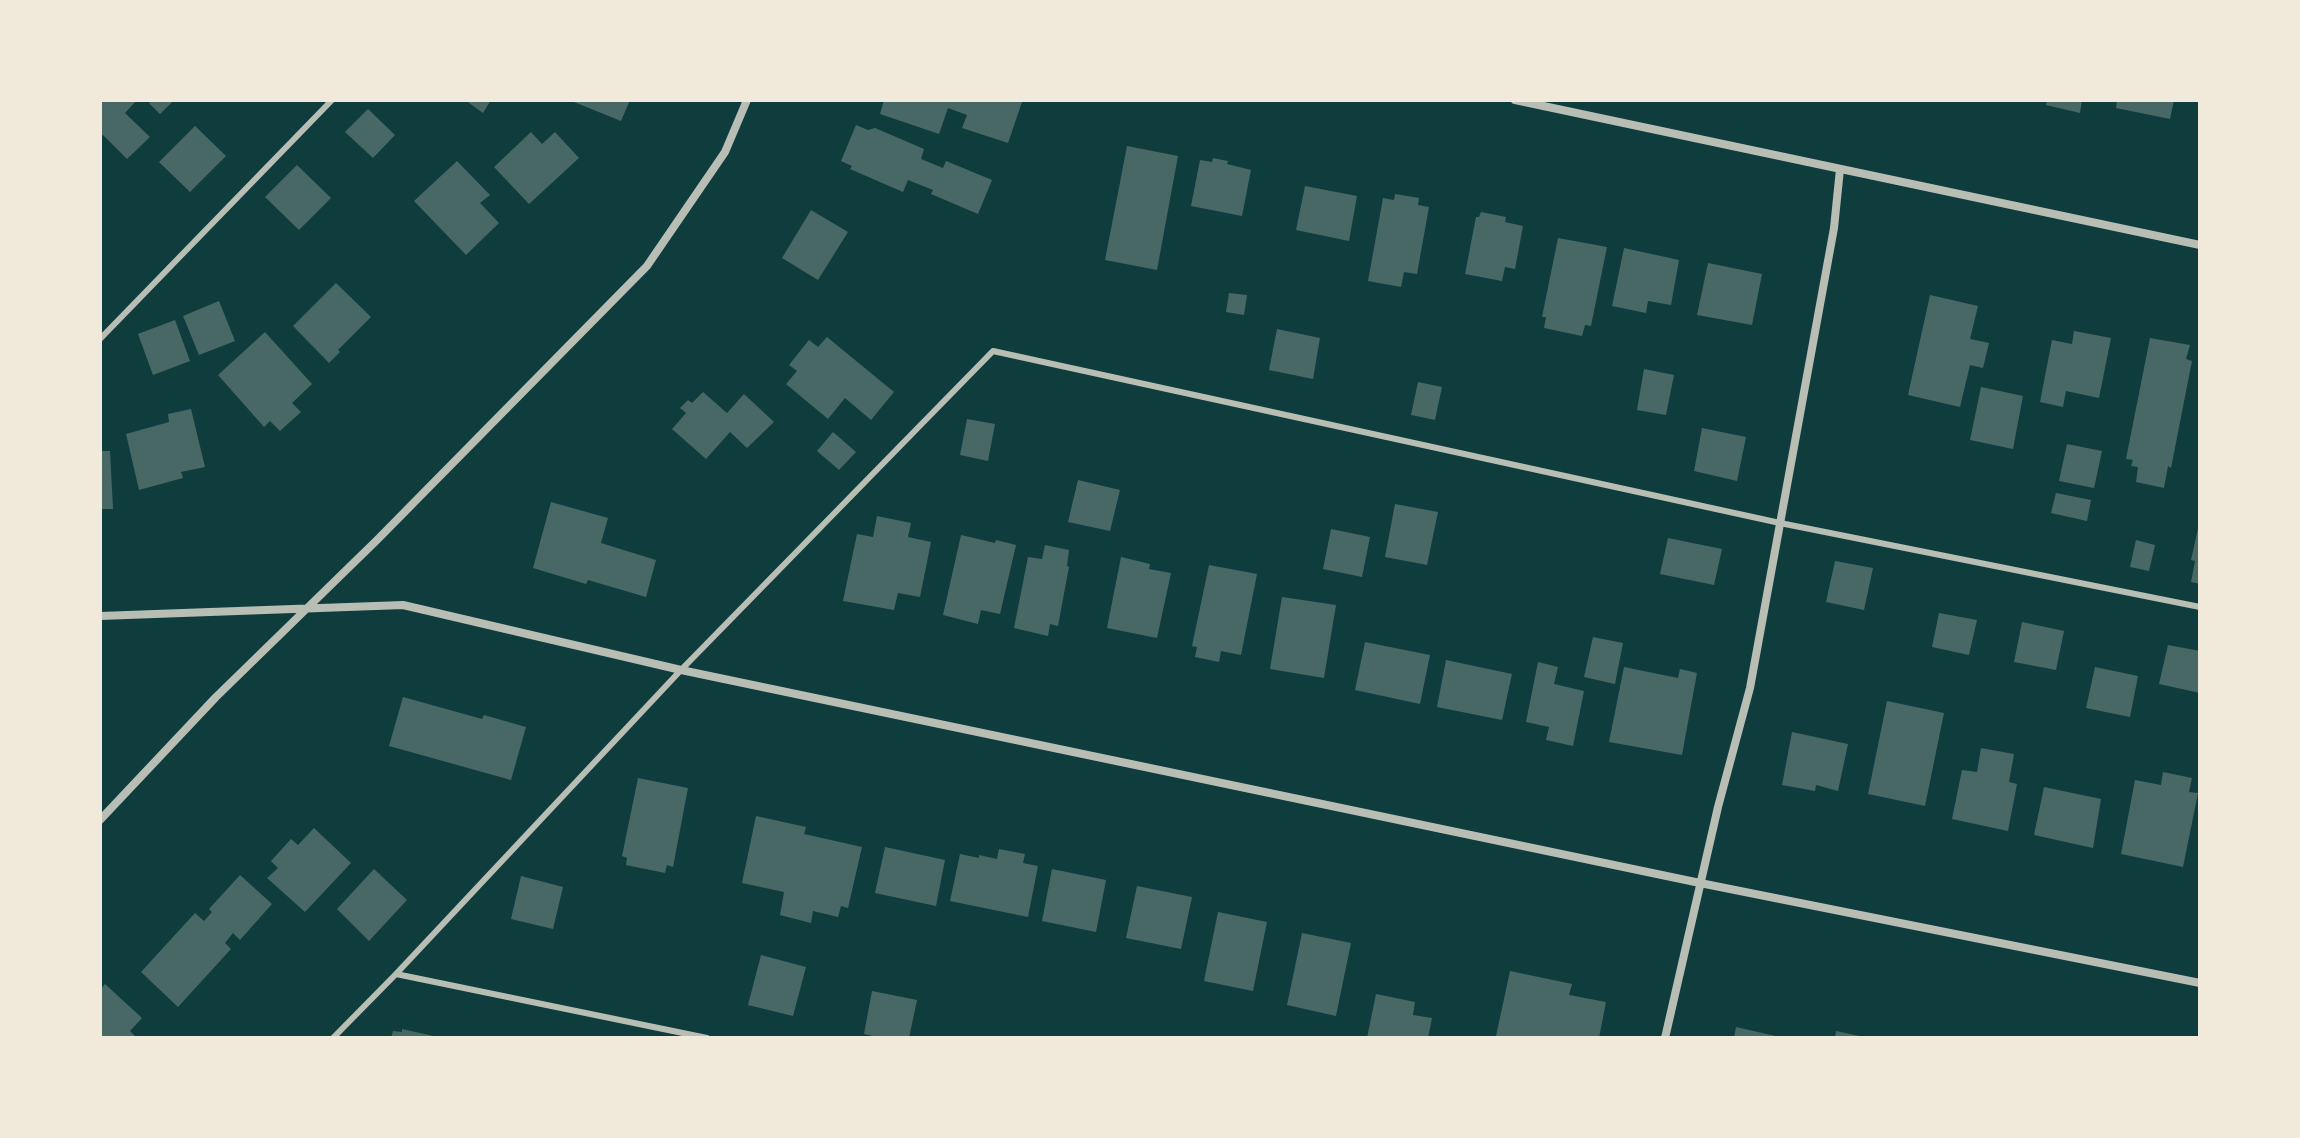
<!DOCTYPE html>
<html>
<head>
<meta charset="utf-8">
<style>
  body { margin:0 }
  #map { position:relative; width:2300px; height:1138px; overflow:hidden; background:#0f3d3e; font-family:"Archivo Narrow",sans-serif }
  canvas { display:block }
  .frame { position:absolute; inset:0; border:102px solid #f1e9da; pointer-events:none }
</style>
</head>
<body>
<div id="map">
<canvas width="2300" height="1138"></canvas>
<div class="frame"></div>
</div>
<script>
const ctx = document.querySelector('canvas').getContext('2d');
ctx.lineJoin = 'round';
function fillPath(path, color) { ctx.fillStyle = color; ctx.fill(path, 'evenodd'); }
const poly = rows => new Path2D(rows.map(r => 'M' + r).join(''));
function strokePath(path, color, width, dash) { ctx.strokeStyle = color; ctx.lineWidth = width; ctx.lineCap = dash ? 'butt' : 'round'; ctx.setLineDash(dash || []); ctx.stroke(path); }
fillPath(poly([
  [100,100,137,100,125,113,150,137,127,159,103,135,100,137],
  [152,100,174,100,160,114,149,103],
  [465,100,491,100,483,113],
  [569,100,630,100,621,121],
  [884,100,1017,100,1022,102,1008,143,962,128,967,115,948,108,939,134,880,114],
  [2047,100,2082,100,2080,113,2046,105],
  [2117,100,2174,100,2170,119,2116,108],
  [368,109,395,135,373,158,345,132],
  [856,125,868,130,875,128,924,149,921,159,943,168,946,161,992,180,978,214,931,194,933,190,908,180,903,192,850,169,852,166,841,161],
  [195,126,226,156,190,192,159,162],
  [531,132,542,144,555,132,579,158,529,204,494,167],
  [1127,146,1178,156,1157,270,1105,260],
  [1213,158,1228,161,1227,164,1251,170,1242,216,1191,206,1200,160,1212,162],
  [457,161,490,195,480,203,499,223,466,255,414,201],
  [297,165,331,198,299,230,265,197],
  [1305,186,1357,196,1349,241,1296,230],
  [1395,194,1419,198,1418,205,1429,207,1417,274,1404,272,1401,287,1368,281,1383,198,1394,200],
  [811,210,848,232,818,280,782,258],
  [1481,212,1506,217,1505,222,1523,226,1515,269,1505,267,1502,281,1465,274,1476,217,1479,217],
  [1558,238,1607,247,1591,326,1585,325,1582,336,1544,328,1546,317,1542,317],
  [1624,248,1679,260,1671,305,1648,301,1646,313,1612,306],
  [1708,263,1762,274,1752,325,1697,315],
  [336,283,371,317,338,350,340,352,329,363,293,326],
  [1229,293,1247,295,1244,315,1226,312],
  [1930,295,1978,306,1970,339,1989,343,1983,368,1970,365,1960,407,1908,395],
  [219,301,235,341,199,355,183,316],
  [175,320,190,361,153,375,138,334],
  [1277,329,1320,338,1313,379,1269,370],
  [2074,331,2111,338,2099,398,2066,391,2063,407,2040,402,2052,340,2072,344],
  [265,332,312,384,292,403,301,412,280,431,270,421,264,427,218,375],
  [827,337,894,392,871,420,845,398,828,419,786,384,797,371,789,365,809,340,818,347],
  [2150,338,2190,345,2186,359,2192,361,2171,468,2168,466,2164,488,2136,482,2138,467,2131,466,2133,460,2126,459],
  [1644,369,1674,375,1666,415,1637,410],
  [1418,382,1442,387,1435,420,1411,415],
  [1981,387,2023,396,2013,449,1970,440],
  [703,392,727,413,744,394,774,422,747,448,730,432,706,459,672,429,686,413,680,408,688,400,692,403],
  [191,409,205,467,181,472,183,478,139,490,126,434,169,422,168,414],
  [967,419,995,424,988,461,960,455],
  [1702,428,1746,437,1737,481,1694,471],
  [833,432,856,452,839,470,817,451],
  [2067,444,2102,451,2094,488,2059,481],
  [100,451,110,451,113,509,100,509],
  [1078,480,1120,490,1110,531,1068,522],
  [2056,493,2091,500,2087,521,2051,513],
  [551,502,608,518,601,543,656,560,646,597,588,580,586,584,533,568],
  [1395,504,1438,512,1427,565,1385,557],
  [877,516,911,523,908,537,931,542,920,597,898,593,894,610,843,601,857,534,873,537],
  [2199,524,2200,524,2200,584,2191,582,2195,561,2191,560],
  [1331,529,1370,537,1362,577,1323,569],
  [961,535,995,543,996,540,1016,545,1000,614,981,610,978,624,943,615],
  [1668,538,1722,549,1714,585,1660,574],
  [2136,540,2155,545,2149,571,2130,567],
  [1045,545,1069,550,1067,566,1069,567,1058,626,1050,624,1048,636,1014,628,1028,557,1042,559],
  [1121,557,1150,564,1149,569,1171,573,1157,638,1107,628],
  [1835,561,1873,568,1864,610,1826,602],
  [1209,565,1257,574,1241,655,1221,651,1219,662,1195,657,1197,647,1192,646],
  [1282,597,1336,605,1324,678,1270,669],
  [1939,613,1977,620,1969,655,1932,647],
  [2022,622,2064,631,2056,670,2014,662],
  [1593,637,1623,643,1615,684,1584,677],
  [1365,642,1430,655,1420,704,1355,690],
  [2168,645,2200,651,2200,693,2159,684],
  [1446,660,1512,674,1502,720,1437,707],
  [1538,662,1558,667,1554,684,1584,691,1573,746,1546,740,1549,727,1526,722],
  [1624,667,1678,678,1680,669,1697,673,1682,755,1609,742],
  [2095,667,2138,676,2130,717,2086,708],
  [403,697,482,719,484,715,526,727,511,780,389,746],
  [1887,701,1944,713,1925,806,1868,794],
  [1792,732,1848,744,1838,791,1816,785,1815,791,1782,785],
  [1981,748,2014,754,2009,782,2017,784,2008,831,1952,819,1962,770,1977,772],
  [2163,772,2192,778,2189,792,2198,793,2183,867,2121,854,2135,780,2161,785],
  [638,778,688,788,673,867,667,865,665,873,626,865,627,858,622,856],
  [2044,787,2101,799,2093,848,2034,835],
  [756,816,806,827,804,834,862,847,848,908,841,906,838,917,813,911,811,923,780,915,784,892,742,883],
  [314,828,351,863,305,912,267,878,278,868,271,861,291,839,298,845],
  [885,847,945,860,936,906,875,893],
  [999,849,1025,854,1023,863,1038,866,1028,917,950,901,960,854,979,858,979,855,997,859],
  [374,869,407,900,369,941,337,909],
  [1052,869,1106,880,1096,932,1042,921],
  [240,875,272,904,240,940,233,933,225,943,231,949,178,1007,141,972,195,913,204,921,212,912,209,909],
  [521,876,563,887,553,929,511,919],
  [1137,886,1192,897,1181,949,1126,938],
  [1218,912,1267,922,1253,991,1204,981],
  [1302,933,1351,943,1336,1016,1287,1005],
  [761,955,806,967,793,1016,748,1005],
  [1510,971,1572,984,1569,995,1606,1002,1599,1038,1507,1038,1496,1036],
  [105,984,142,1018,130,1031,137,1038,100,1038,100,990],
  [872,991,917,1000,909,1038,882,1038,864,1034],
  [1376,994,1415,1002,1413,1015,1432,1018,1428,1038,1367,1038],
  [1736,1027,1780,1037,1780,1038,1734,1038],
  [402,1029,438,1037,437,1038,391,1038,393,1031,402,1032],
  [1836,1031,1864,1037,1864,1038,1835,1038]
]), '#486865');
strokePath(poly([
  [100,339,332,100],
  [396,974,707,1038],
  [333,1038,396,974,681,670,993,351,1780,523,2200,607]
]), '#b8beb3', 6);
strokePath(poly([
  [1515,100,2200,245],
  [100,616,403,605,681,670,1700,883,2200,983],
  [100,820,216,697,377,540,647,266,725,152,747,100],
  [1665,1038,1718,807,1750,688,1834,228,1840,169]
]), '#b8beb3', 8);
</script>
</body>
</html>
